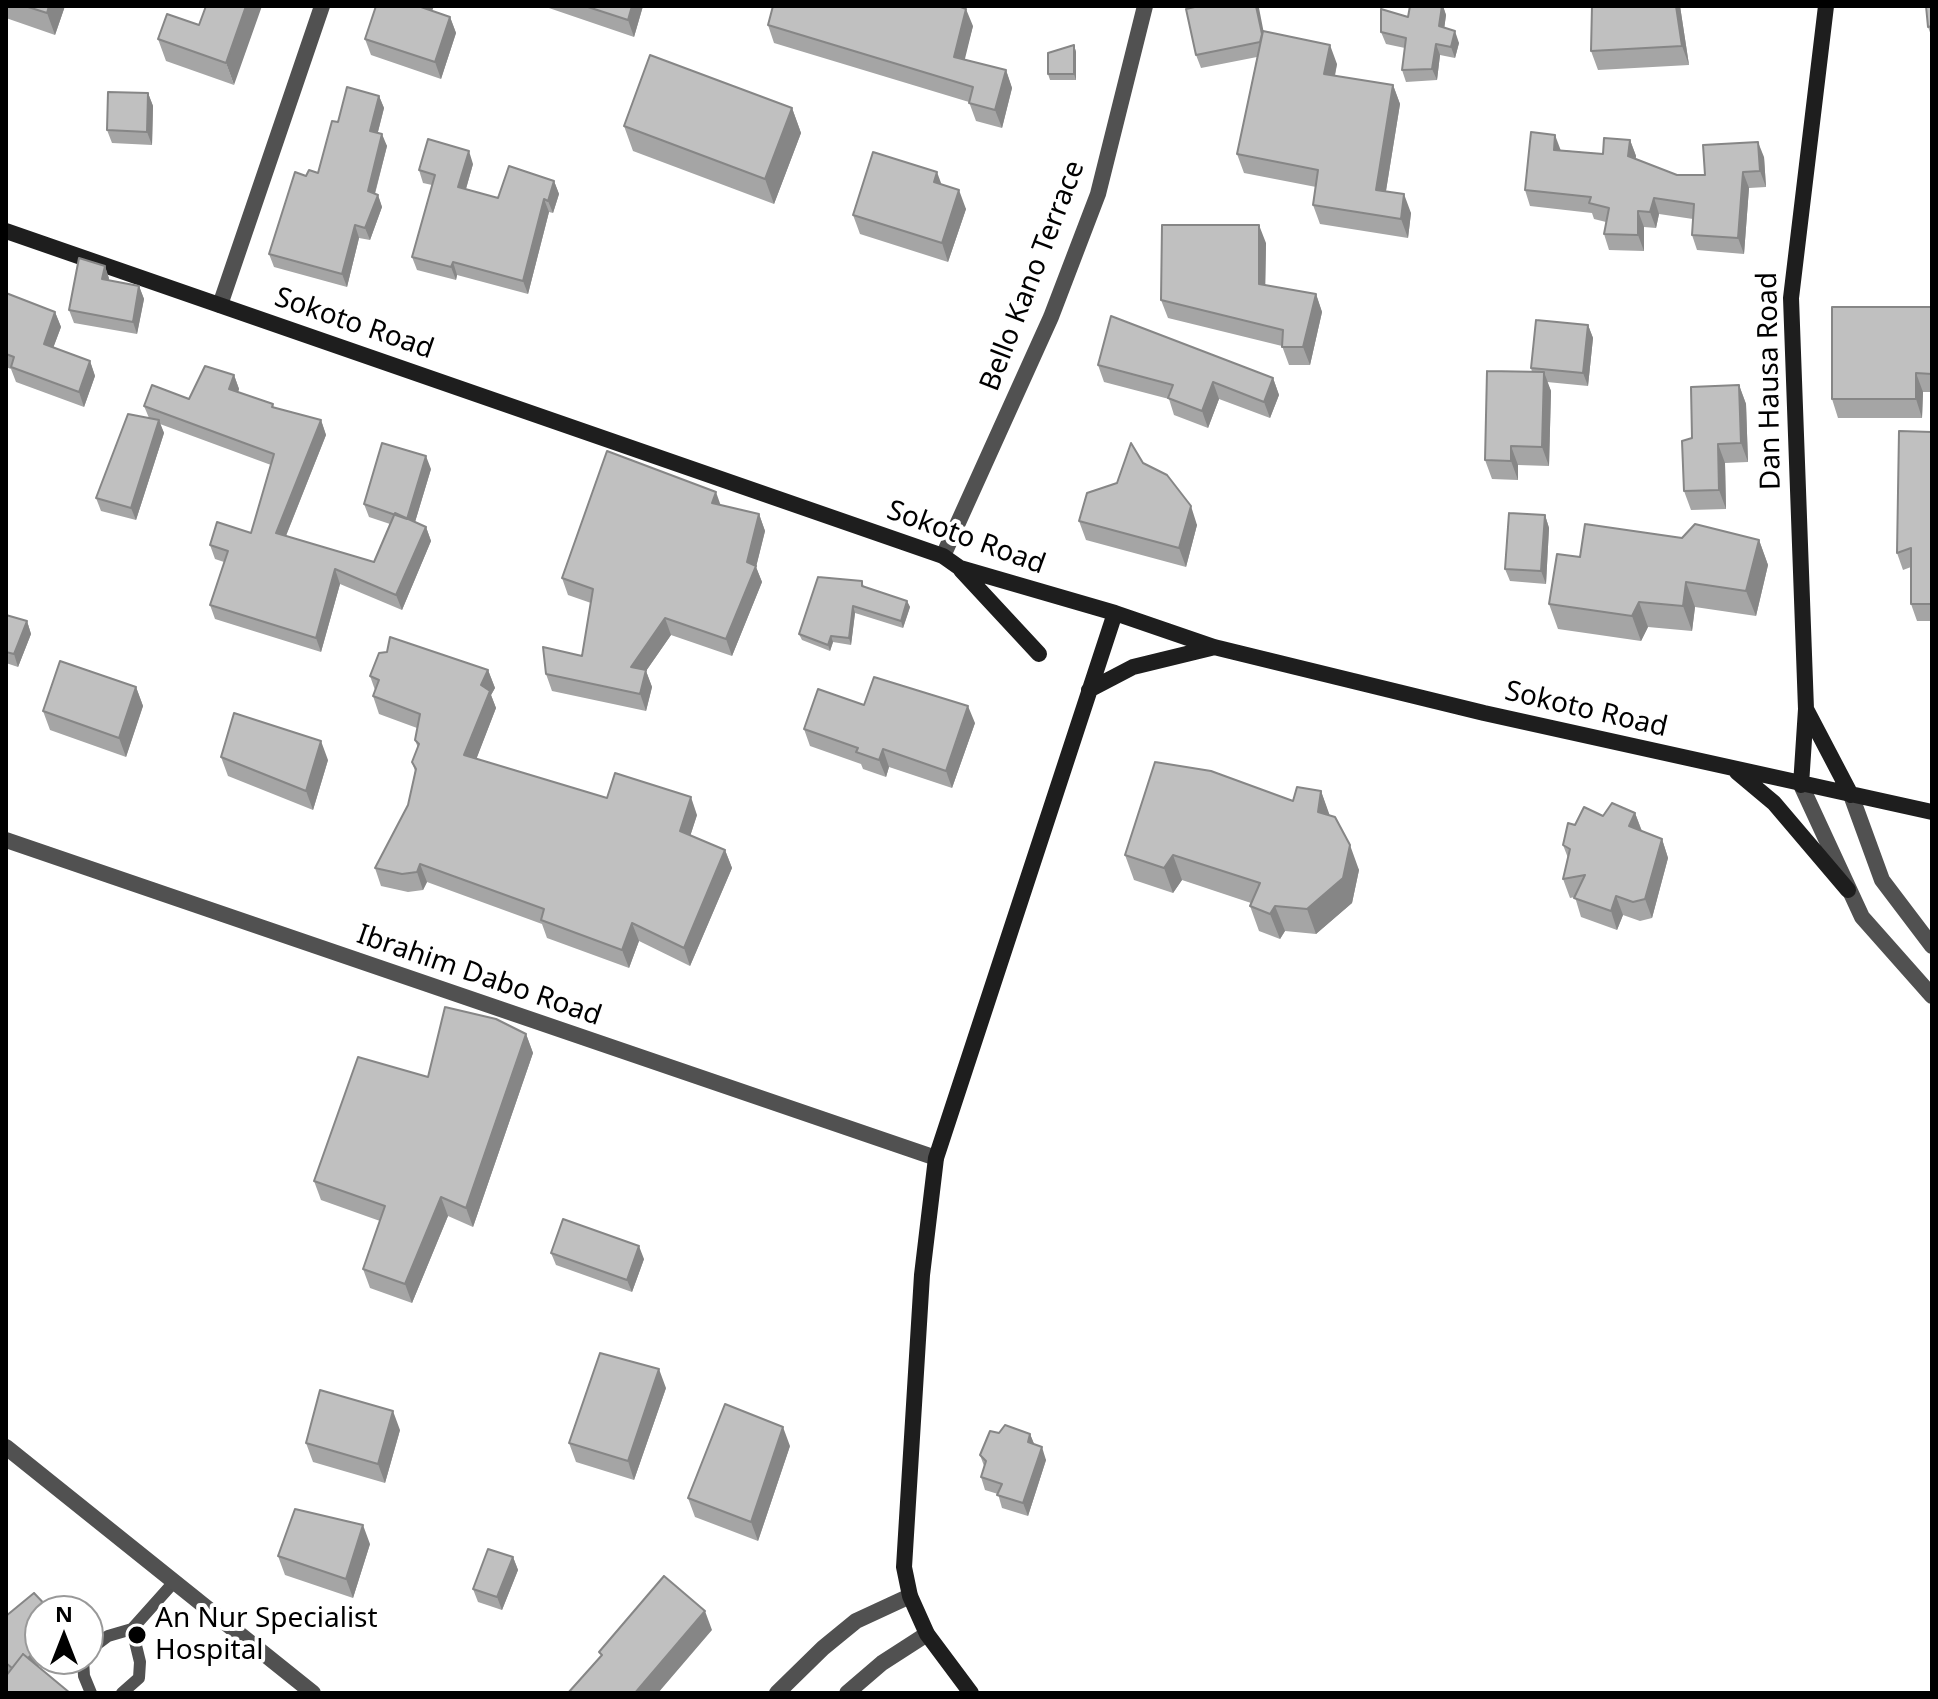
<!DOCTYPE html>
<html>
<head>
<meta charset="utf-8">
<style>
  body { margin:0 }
  #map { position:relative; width:1938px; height:1699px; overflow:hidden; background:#fff; font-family:"Noto Sans",sans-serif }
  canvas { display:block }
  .frame { position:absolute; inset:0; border:8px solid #000; pointer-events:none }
  .north { position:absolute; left:24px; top:1595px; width:80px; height:80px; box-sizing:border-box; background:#fff; border:2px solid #999; border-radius:50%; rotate:0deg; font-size:22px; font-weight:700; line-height:32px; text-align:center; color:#000 }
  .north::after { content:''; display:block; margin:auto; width:28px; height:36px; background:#000; clip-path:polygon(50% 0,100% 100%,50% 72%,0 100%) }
</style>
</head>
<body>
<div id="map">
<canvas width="1938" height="1699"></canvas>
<div class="frame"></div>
<div class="north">N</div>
</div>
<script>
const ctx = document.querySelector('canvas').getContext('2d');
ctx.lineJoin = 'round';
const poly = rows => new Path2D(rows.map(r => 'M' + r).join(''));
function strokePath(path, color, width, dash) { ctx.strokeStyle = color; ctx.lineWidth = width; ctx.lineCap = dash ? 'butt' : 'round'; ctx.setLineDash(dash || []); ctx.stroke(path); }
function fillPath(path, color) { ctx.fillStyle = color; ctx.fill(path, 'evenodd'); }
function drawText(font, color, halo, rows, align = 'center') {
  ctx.font = font + ' "Noto Sans",sans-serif'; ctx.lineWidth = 8; ctx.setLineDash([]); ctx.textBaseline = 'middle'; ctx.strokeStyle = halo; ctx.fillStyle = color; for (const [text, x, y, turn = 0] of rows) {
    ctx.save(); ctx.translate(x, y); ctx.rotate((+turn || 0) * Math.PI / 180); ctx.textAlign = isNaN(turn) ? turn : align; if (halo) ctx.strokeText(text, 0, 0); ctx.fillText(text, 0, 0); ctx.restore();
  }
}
strokePath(poly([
  [88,1651,108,1636,132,1629,174,1582],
  [83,1659,84,1676,91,1693],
  [122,1693,139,1678,140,1662,132,1629]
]), '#515151', 12);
strokePath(poly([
  [220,305,322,6],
  [943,556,1051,317,1098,194,1145,6],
  [1801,785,1862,917,1932,996],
  [1851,795,1882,880,1932,946],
  [6,840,936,1158],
  [6,1447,313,1693],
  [777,1693,823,1648,856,1621,910,1596],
  [847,1693,882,1663,927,1634]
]), '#515151', 16);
strokePath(poly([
  [6,231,943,556,960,568,1115,613,1214,647,1484,713,1932,812],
  [961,570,1039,654],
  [1089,690,1133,667,1211,648],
  [1807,711,1851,795],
  [1737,772,1774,803,1848,890],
  [1801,785,1806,709,1791,298,1826,6],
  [971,1693,927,1634,910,1596,904,1567,922,1275,936,1158,1115,613]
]), '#1e1e1e', 16);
fillPath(poly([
  [6,6,65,6,55,35,6,18],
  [206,6,234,85,166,61,158,39,199,25],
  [543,6,643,6,634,37],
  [1410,6,1443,6,1446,15,1444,28,1459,43,1455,58,1440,55,1437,80,1406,82,1402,70,1405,48,1386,44,1381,32,1408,17],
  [1592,6,1680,6,1689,65,1598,70,1591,51],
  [1932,6,1932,38,1928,27],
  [432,11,450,17,456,33,441,79,371,55,365,39],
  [768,25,973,26,964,59,1006,70,1012,88,1002,128,976,121,969,102,774,43],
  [1264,31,1337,64,1335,76,1393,85,1400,104,1386,191,1411,213,1408,238,1320,224,1313,205,1316,187,1244,173,1237,154,1257,57,1201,68,1196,55],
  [1074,45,1076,52,1076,80,1050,80,1048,74],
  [148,93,153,106,152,145,112,143,107,130],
  [379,96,384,108,378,132,387,146,375,194,378,195,382,207,370,240,359,238,347,287,274,267,269,254,306,176,318,173,338,122],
  [792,108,801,133,774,204,633,151,624,126],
  [1630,140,1636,156,1635,159,1677,175,1705,175,1764,157,1766,187,1749,188,1744,254,1697,250,1692,235,1693,219,1659,214,1656,228,1644,227,1644,251,1609,250,1604,234,1606,222,1594,219,1592,213,1530,206,1525,190,1561,150,1603,154],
  [473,164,466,189,498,198,554,181,559,194,553,213,549,212,528,294,457,275,456,280,417,270,412,257,432,185,423,183,419,170],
  [941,184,966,209,948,262,860,234,853,215],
  [1266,243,1265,285,1316,294,1322,312,1310,365,1289,365,1282,346,1168,318,1161,300],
  [105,266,109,281,139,286,144,299,137,334,74,323,69,310],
  [6,293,55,312,61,327,53,348,90,361,95,376,84,407,16,382,11,369,6,367],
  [1932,307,1932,392,1923,392,1922,418,1838,418,1832,399],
  [1588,325,1593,338,1588,386,1547,382,1551,391,1549,466,1518,465,1518,480,1492,479,1485,460,1532,372,1531,368],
  [1098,365,1273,378,1279,395,1270,418,1219,399,1208,428,1174,415,1169,399,1104,382],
  [234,375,239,389,238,392,273,404,274,408,321,420,326,435,286,536,374,562,390,524,369,517,364,504,431,469,415,522,426,527,431,541,402,610,340,584,321,652,215,619,210,605,224,562,215,559,210,545,251,533,271,465,160,424,164,433,136,520,101,511,96,498,149,418,144,406,189,399],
  [1739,385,1746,404,1748,462,1725,463,1726,509,1691,510,1684,491,1692,438],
  [1932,432,1932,621,1917,621,1911,604,1911,567,1903,570,1897,553],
  [1143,463,1197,525,1186,567,1086,540,1079,521,1117,483],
  [721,505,759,514,765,531,756,567,762,582,732,656,671,635,646,671,652,687,646,711,552,691,546,674,582,656,591,603,568,595,562,578],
  [1545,515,1549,528,1546,584,1510,581,1505,569],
  [1682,538,1759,540,1768,565,1756,616,1695,607,1692,631,1648,627,1641,641,1558,629,1549,604,1580,557],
  [862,581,864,587,907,601,910,607,903,628,855,613,851,645,833,642,830,651,802,640,799,634],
  [6,615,27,621,31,634,18,667,6,663],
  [387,652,488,670,495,688,491,695,496,708,476,759,607,798,697,815,690,836,725,850,732,868,690,966,639,941,629,968,547,938,542,924,427,882,423,890,408,892,381,886,375,868,408,805,415,771,412,762,418,748,415,740,417,728,379,714,373,696,375,690,370,676],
  [136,687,143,706,126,757,50,730,43,711],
  [864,705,975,723,952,788,889,767,886,777,863,769,861,764,810,746,804,729],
  [221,757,328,760,313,810,228,776],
  [1321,791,1329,815,1359,870,1352,903,1316,934,1285,931,1280,939,1259,931,1250,906,1251,903,1182,880,1173,893,1134,880,1125,855],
  [1635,813,1642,831,1662,839,1668,858,1652,918,1640,921,1623,915,1617,930,1581,917,1575,897,1570,898,1563,879,1568,858,1563,845,1575,825,1603,816],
  [526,1034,533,1053,473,1227,448,1216,412,1303,370,1288,363,1269,380,1221,321,1200,314,1181,428,1077],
  [551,1253,644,1259,632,1292,556,1265],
  [666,1388,634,1480,576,1462,569,1443],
  [400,1430,385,1483,313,1462,306,1443],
  [999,1433,1030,1434,1034,1444,1046,1460,1028,1516,1002,1508,998,1494,985,1490,981,1477,984,1466,980,1455],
  [790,1446,758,1541,695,1517,688,1498],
  [370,1544,353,1598,285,1575,278,1556],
  [513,1557,518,1570,502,1610,478,1602,473,1589],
  [6,1616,40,1659,45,1659,38,1666,8,1673,6,1672]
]), '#a5a5a5');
fillPath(poly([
  [49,6,65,6,55,35,47,13],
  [246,6,262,6,234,85,226,63],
  [421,6,434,6,427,24,421,7],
  [632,6,643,6,634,37,628,20],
  [1256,6,1258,6,1259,8,1268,54,1264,42],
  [1442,6,1443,6,1446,15,1443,38,1439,26],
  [1676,6,1680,6,1689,65,1682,46],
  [966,9,973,26,961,75,954,57],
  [450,17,456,33,441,79,435,62],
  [1455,31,1459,43,1455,58,1451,47],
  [1436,44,1440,55,1437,80,1432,69],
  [1074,45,1076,52,1076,80,1074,74],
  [1330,45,1337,64,1331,93,1324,74],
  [1006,70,1012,88,1002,128,995,110],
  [1393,85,1400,104,1383,209,1376,190],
  [148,93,153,106,152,145,147,132],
  [379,96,384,108,375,143,370,131],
  [792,108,801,133,774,204,765,179],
  [382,134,387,146,372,204,368,191],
  [1555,135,1561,151,1554,150],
  [1630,140,1636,156,1634,172,1628,156],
  [1758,142,1764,157,1766,187,1760,171],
  [469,151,473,164,463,199,458,187],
  [937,172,944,191,934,182],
  [1743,172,1749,188,1744,254,1738,238],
  [554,181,559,194,553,213,548,201],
  [959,190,966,209,948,262,942,243],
  [1404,194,1411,213,1408,238,1401,219],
  [378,195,382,207,370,240,365,228],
  [1654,198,1659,214,1656,228,1650,212],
  [544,199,549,212,528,294,523,281],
  [1638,211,1644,227,1644,251,1638,235],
  [355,225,359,238,347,287,342,274],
  [1259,225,1266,243,1265,302,1259,284],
  [453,262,457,275,456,280,451,267],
  [105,266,109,278,107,292,102,279],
  [139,286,144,299,137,334,133,322],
  [1316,294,1322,312,1310,365,1303,347],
  [55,312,61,327,49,359,44,344],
  [1588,325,1593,338,1588,386,1583,373],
  [90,361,95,376,84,407,79,392],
  [1544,372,1551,391,1549,466,1542,447],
  [1916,373,1923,392,1922,418,1916,399],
  [234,375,239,389,234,403,229,389],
  [1273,378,1279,395,1270,418,1264,402],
  [1213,382,1219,399,1208,428,1202,411],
  [1739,385,1746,404,1748,462,1741,443],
  [159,420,164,433,136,520,131,508],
  [321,420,326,435,281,548,276,533],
  [1718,444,1725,463,1726,509,1719,490],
  [1511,446,1518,465,1518,480,1511,461],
  [426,456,431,469,412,532,407,519],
  [716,492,722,509,712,503],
  [1191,506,1197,525,1186,567,1179,548],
  [759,514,765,531,756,567,762,582,732,656,726,639],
  [1545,515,1549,528,1546,584,1541,571],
  [426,527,431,541,402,610,396,595],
  [1759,540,1768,565,1756,616,1746,591],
  [335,569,340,584,321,652,316,638],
  [1686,582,1695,607,1692,631,1683,606],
  [907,601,910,607,903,628,901,621],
  [1639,602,1648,627,1641,641,1632,616],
  [853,606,855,613,851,645,849,638],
  [665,618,671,635,646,671,652,687,646,711,631,667],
  [27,621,31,634,18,667,14,654],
  [831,636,833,642,830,651,828,645],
  [488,670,495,688,491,695,496,708,471,773,464,755,481,685],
  [136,687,143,706,126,757,119,738],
  [968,706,975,723,952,788,946,771],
  [321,741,328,760,313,810,306,791],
  [883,749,889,767,886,777,879,760],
  [1321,791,1330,816,1318,812],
  [691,797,697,815,686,849,680,831],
  [1635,813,1642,832,1629,826],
  [1662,839,1668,858,1652,918,1645,899],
  [1350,845,1359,870,1352,903,1316,934,1307,909],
  [725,850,732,868,690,966,684,948],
  [1173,855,1182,880,1173,893,1164,868],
  [420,864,427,882,423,890,417,872],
  [1616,896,1623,915,1617,930,1611,911],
  [1275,906,1285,931,1280,939,1270,914],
  [632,923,639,941,629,968,622,950],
  [526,1034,533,1053,473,1227,466,1208],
  [441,1197,448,1216,412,1303,405,1284],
  [639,1246,644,1259,632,1292,627,1280],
  [659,1369,666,1388,634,1480,628,1461],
  [393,1411,400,1430,385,1483,378,1464],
  [783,1427,790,1446,758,1541,751,1522],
  [1030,1434,1035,1446,1028,1442],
  [1042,1447,1046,1460,1028,1516,1023,1503],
  [363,1525,370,1544,353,1598,346,1579],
  [513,1557,518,1570,502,1610,497,1597],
  [705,1611,712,1630,658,1693,635,1693],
  [40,1647,40,1659,45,1659,20,1684,15,1671]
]), '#868686');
const building = poly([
  [25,6,49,6,47,13,25,6],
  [206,6,246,6,226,63,158,39,167,14,199,25,206,6],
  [376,6,421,6,421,7,450,17,435,62,365,39,376,6],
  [585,6,632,6,628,20,585,6],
  [773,6,958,6,966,9,954,57,1006,70,995,110,969,103,973,87,768,25,773,6],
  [1199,6,1256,6,1262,34,1260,42,1196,55,1186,9,1199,6],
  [1410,6,1442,6,1439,26,1455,31,1451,47,1436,44,1432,69,1402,70,1406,38,1381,32,1381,9,1408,17,1410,6],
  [1592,6,1676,6,1682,46,1591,51,1592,6],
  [1926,6,1932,6,1932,26,1928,27,1926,6],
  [1263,31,1330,45,1324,74,1393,85,1376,190,1404,194,1401,219,1313,205,1318,170,1237,154,1263,31],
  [1074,45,1074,74,1048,74,1048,53,1074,45],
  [650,55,792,108,765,179,624,126,650,55],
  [347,87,379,96,370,131,382,134,368,191,378,195,365,228,355,225,342,274,269,254,295,172,306,176,309,170,318,173,332,121,338,122,347,87],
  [108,92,148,93,147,132,107,130,108,92],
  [1531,132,1555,135,1554,150,1603,154,1604,138,1630,140,1628,156,1677,175,1705,175,1703,145,1758,142,1760,171,1743,172,1738,238,1692,235,1694,204,1654,198,1650,212,1638,211,1638,235,1604,234,1609,208,1589,203,1591,197,1525,190,1531,132],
  [428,139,469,151,458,187,498,198,509,166,554,181,548,201,544,199,523,281,453,262,451,267,412,257,435,175,419,170,428,139],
  [873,152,937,172,934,182,959,190,942,243,853,215,873,152],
  [1162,225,1259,225,1259,284,1316,294,1303,347,1282,347,1283,330,1161,300,1162,225],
  [79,258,105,266,102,279,139,286,133,322,69,310,79,258],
  [6,293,55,312,44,344,90,361,79,392,11,367,14,357,6,354,6,293],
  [1832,307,1932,307,1932,374,1916,373,1916,399,1832,399,1832,307],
  [1111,316,1273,378,1264,402,1213,382,1202,411,1168,398,1173,385,1098,365,1111,316],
  [1536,320,1588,325,1583,373,1531,368,1536,320],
  [205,366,234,375,229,389,273,404,272,407,321,420,276,533,374,562,395,513,426,527,396,595,335,569,316,638,210,605,228,551,210,545,217,522,251,533,274,454,144,406,152,385,189,399,205,366],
  [1487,371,1544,372,1542,447,1511,446,1511,461,1485,460,1487,371],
  [1739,385,1741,443,1718,444,1719,490,1684,491,1682,441,1692,438,1691,387,1739,385],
  [128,414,159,420,131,508,96,498,128,414],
  [1899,431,1932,432,1932,604,1911,604,1911,548,1897,553,1899,431],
  [382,443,426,456,407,519,364,504,382,443],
  [1131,443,1143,463,1167,475,1191,506,1179,548,1079,521,1087,493,1117,483,1131,443],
  [607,451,716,492,712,503,759,514,747,562,756,566,726,639,665,618,631,667,646,670,640,694,546,674,543,647,582,656,593,589,562,578,607,451],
  [1509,513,1545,515,1541,571,1505,569,1509,513],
  [1585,524,1682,538,1695,524,1759,540,1746,591,1686,582,1683,606,1639,602,1632,616,1549,604,1557,554,1580,557,1585,524],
  [818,577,862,581,862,586,907,601,901,621,853,606,849,638,831,636,828,645,799,634,818,577],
  [6,615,27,621,14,654,6,652,6,615],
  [390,637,488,670,481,685,490,691,464,755,607,798,615,773,691,797,680,831,725,850,684,948,632,923,622,950,541,920,544,909,420,864,417,872,402,874,375,868,408,805,416,769,412,762,419,744,415,740,420,714,373,696,379,680,370,676,379,653,387,652,390,637],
  [60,661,136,687,119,738,43,711,60,661],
  [874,677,968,706,946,771,883,749,879,760,856,752,858,748,804,729,818,689,864,705,874,677],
  [234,713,321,741,306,791,221,757,234,713],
  [1155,762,1211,771,1293,801,1297,787,1321,791,1318,812,1335,817,1350,845,1343,878,1307,909,1275,906,1270,914,1250,906,1260,883,1173,855,1164,868,1125,855,1155,762],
  [1612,803,1635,813,1629,826,1662,839,1645,899,1633,902,1616,896,1611,911,1574,898,1585,875,1563,879,1570,849,1563,845,1568,823,1575,825,1584,807,1603,816,1612,803],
  [445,1007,496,1019,526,1034,466,1208,441,1197,405,1284,363,1269,385,1206,314,1181,358,1057,428,1077,445,1007],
  [563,1219,639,1246,627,1280,551,1253,563,1219],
  [600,1353,659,1369,628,1461,569,1443,600,1353],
  [320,1390,393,1411,378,1464,306,1443,320,1390],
  [725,1404,783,1427,751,1522,688,1498,725,1404],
  [1005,1425,1030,1434,1028,1442,1042,1447,1023,1503,997,1495,1002,1484,981,1477,986,1461,980,1455,990,1431,999,1433,1005,1425],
  [295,1509,363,1525,346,1579,278,1556,295,1509],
  [488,1549,513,1557,497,1597,473,1589,488,1549],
  [664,1576,705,1611,635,1693,568,1693,602,1655,599,1652,664,1576],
  [34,1593,51,1611,40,1611,40,1647,28,1658,23,1654,12,1668,6,1663,6,1616,34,1593],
  [23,1654,70,1693,6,1693,6,1676,23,1654]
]);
fillPath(building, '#c0c0c0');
strokePath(building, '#868686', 2);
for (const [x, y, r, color] of [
  [137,1635,10,"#000"]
]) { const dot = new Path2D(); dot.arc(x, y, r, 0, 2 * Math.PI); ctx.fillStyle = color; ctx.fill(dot); strokePath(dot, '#fff', 3); }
drawText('28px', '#000', '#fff', [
  ["Bello Kano Terrace",1033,276,-69],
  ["Sokoto Road",354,324,19],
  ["Dan Hausa Road",1770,381,-91],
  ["Sokoto Road",966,538,20],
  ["Sokoto Road",1586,710,13],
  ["Ibrahim Dabo Road",479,976,19]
]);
drawText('28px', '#000', '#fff', [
  ["An Nur Specialist",155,1619],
  ["Hospital",155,1651]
], 'left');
</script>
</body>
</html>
